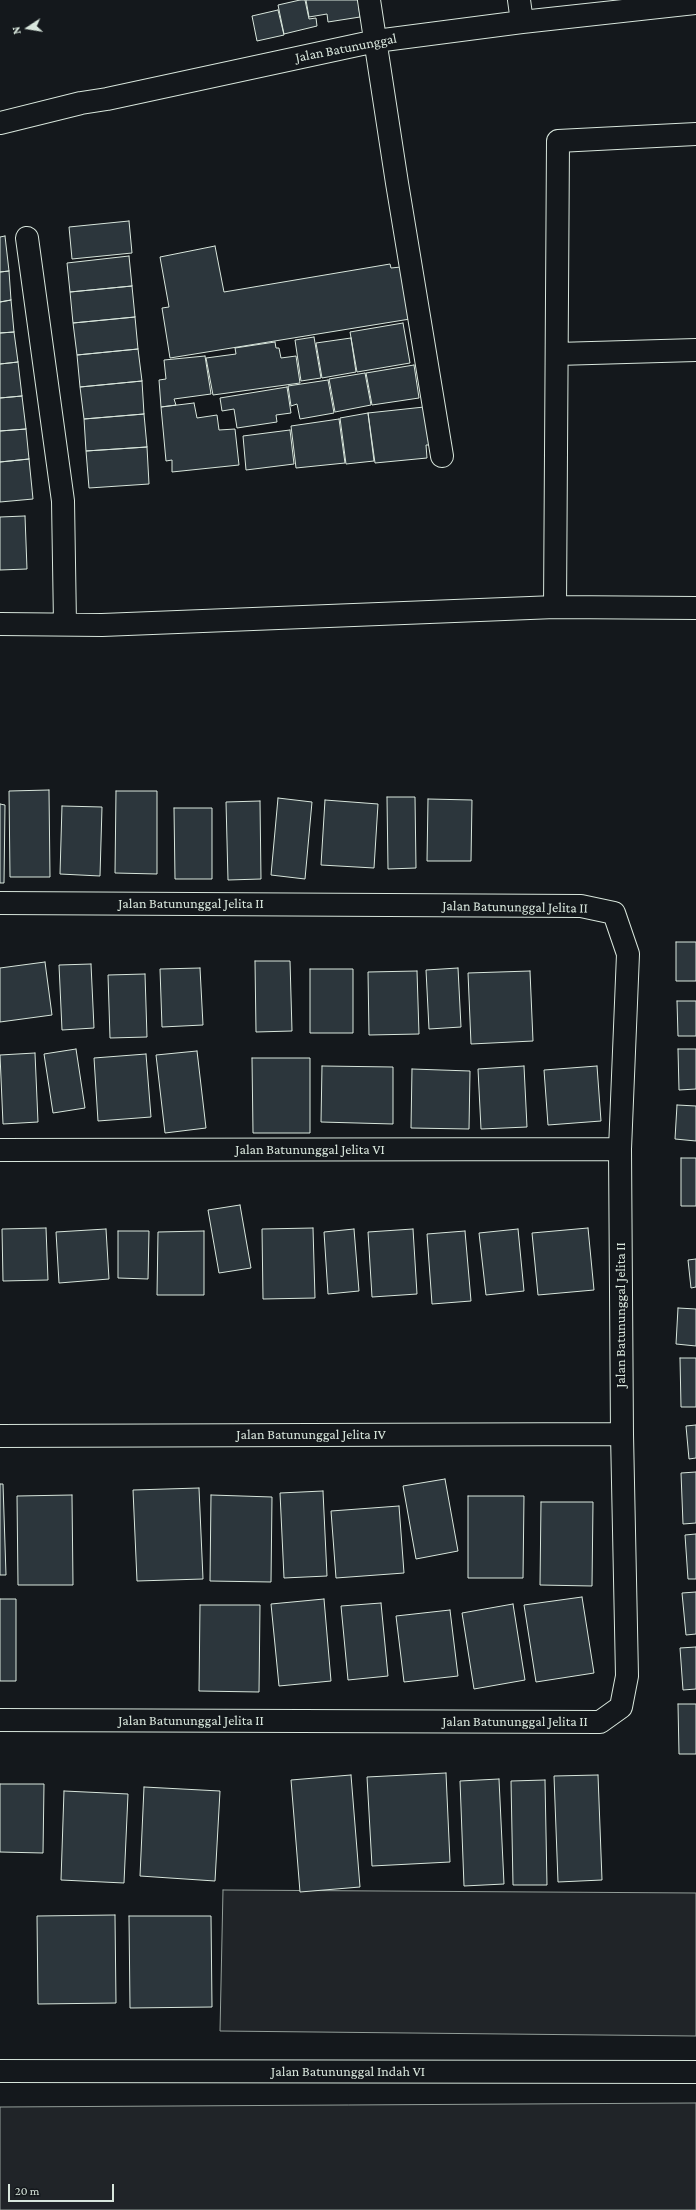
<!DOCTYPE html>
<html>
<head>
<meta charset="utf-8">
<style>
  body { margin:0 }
  #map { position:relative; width:696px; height:2210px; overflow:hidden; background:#14181c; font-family:"Crimson Pro",serif }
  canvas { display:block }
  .north { position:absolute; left:8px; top:8px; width:40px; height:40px; -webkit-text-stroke:3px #14181c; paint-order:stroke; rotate:258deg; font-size:11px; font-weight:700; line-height:16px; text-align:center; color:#d8e6dc }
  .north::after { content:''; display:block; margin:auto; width:14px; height:18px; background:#d8e6dc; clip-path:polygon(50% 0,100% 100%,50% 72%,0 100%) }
  .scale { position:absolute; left:8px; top:2184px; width:106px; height:18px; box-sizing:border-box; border:2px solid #d8e6dc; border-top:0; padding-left:5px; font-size:12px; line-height:14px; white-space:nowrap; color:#d8e6dc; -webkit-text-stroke:3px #14181c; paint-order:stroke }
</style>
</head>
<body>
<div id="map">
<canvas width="696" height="2210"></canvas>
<div class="north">N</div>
<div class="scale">20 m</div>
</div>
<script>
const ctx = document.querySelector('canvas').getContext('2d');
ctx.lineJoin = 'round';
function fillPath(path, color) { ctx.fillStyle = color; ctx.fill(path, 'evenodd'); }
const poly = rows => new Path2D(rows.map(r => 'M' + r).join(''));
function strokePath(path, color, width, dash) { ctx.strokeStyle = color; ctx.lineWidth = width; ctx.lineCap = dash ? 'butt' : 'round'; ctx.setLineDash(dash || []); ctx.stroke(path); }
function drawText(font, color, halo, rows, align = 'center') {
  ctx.font = font + ' "Crimson Pro",serif'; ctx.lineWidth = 3; ctx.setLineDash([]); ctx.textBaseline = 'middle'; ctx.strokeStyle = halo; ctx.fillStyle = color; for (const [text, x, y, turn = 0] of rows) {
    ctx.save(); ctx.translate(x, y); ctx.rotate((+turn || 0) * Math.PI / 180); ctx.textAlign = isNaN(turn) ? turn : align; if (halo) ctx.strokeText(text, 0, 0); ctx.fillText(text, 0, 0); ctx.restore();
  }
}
const green = poly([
  [223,1890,696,1893,696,2036,220,2031,223,1890],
  [696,2103,696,2210,0,2210,0,2107,696,2103]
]);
fillPath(green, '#202428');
strokePath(green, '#939e99', 1);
const building = poly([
  [300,0,305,0,309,19,316,18,317,26,284,34,278,5,300,0],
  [306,0,358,0,360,17,328,22,327,14,309,17,306,0],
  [278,10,284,35,257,41,252,16,278,10],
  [129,221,132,253,72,259,69,227,129,221],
  [5,236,9,271,0,272,0,237,5,236],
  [215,246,224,292,390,264,391,268,401,267,410,319,170,358,162,308,169,307,160,257,215,246],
  [129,256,132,286,70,292,67,263,129,256],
  [9,271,11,300,0,302,0,272,9,271],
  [132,286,135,317,73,323,70,292,132,286],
  [11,300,14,332,0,333,0,302,11,300],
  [135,317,138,349,77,355,73,323,135,317],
  [403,323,410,363,357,372,350,332,403,323],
  [14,332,18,362,0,364,0,333,14,332],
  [314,337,321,378,301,381,295,340,314,337],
  [351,338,356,372,322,378,316,343,351,338],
  [275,342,276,348,279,348,281,358,296,356,300,383,213,395,206,358,236,354,235,348,275,342],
  [138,349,142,381,80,387,77,355,138,349],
  [205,356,211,394,174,399,176,405,161,407,159,380,166,379,164,360,205,356],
  [18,362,22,396,0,398,0,364,18,362],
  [414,365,419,398,372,405,366,373,414,365],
  [365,373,371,405,335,412,329,379,365,373],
  [328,380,334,413,300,419,297,404,291,406,288,386,328,380],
  [142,381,144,414,84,419,80,387,142,381],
  [287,387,291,413,276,415,277,422,237,428,234,409,222,411,220,398,287,387],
  [22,396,26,429,0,431,0,398,22,396],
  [194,403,197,418,217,415,219,430,235,429,239,465,172,472,172,460,166,461,161,407,194,403],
  [424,407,429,445,426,445,427,458,375,463,368,413,424,407],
  [368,413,374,461,346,464,340,418,368,413],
  [144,414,147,447,86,451,84,419,144,414],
  [339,419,345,463,296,468,291,426,339,419],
  [26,429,29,459,0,462,0,431,26,429],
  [290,430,294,464,246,470,243,436,290,430],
  [147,447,149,484,89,488,86,451,147,447],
  [29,459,33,499,0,502,0,462,29,459],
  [25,516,27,569,0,570,0,517,25,516],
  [49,790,50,877,10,877,9,791,49,790],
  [116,791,157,791,157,874,115,873,116,791],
  [387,797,415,797,416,868,388,869,387,797],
  [278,798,312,802,305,879,271,875,278,798],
  [428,799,472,800,471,861,427,861,428,799],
  [325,800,378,804,374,868,321,865,325,800],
  [260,801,261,879,228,880,226,802,260,801],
  [0,804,5,805,4,883,0,883,0,804],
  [62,806,102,807,100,876,60,874,62,806],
  [174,808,212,808,212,879,175,879,174,808],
  [676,942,696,942,696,981,676,981,676,942],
  [255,961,290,961,292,1031,256,1032,255,961],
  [45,962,52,1015,0,1022,0,968,45,962],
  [91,964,94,1028,62,1030,59,965,91,964],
  [200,968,203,1025,162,1027,160,969,200,968],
  [458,968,461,1027,429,1029,426,970,458,968],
  [310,969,353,969,353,1033,310,1033,310,969],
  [417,971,419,1034,369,1035,368,972,417,971],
  [530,971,533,1041,471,1044,468,973,530,971],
  [145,974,147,1037,110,1038,108,975,145,974],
  [677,1001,696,1001,696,1036,678,1036,677,1001],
  [76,1049,85,1108,53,1113,44,1054,76,1049],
  [678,1049,696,1049,696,1089,679,1090,678,1049],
  [197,1051,206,1128,165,1133,156,1055,197,1051],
  [35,1053,38,1122,3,1124,0,1055,35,1053],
  [146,1054,151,1117,98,1121,94,1058,146,1054],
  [252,1058,310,1058,310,1133,253,1133,252,1058],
  [322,1066,393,1067,393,1124,321,1122,322,1066],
  [524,1066,527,1127,481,1129,478,1069,524,1066],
  [597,1066,601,1121,548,1125,544,1070,597,1066],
  [412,1069,470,1071,469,1129,411,1128,412,1069],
  [677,1105,696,1106,696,1141,675,1139,677,1105],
  [681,1158,696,1158,696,1206,681,1206,681,1158],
  [240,1205,251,1268,219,1273,208,1210,240,1205],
  [46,1228,48,1280,3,1281,2,1229,46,1228],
  [313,1228,315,1298,263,1299,262,1229,313,1228],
  [588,1228,594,1290,538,1295,532,1233,588,1228],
  [106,1229,109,1279,59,1283,56,1232,106,1229],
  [354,1229,359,1291,328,1294,324,1232,354,1229],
  [413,1229,417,1294,372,1297,368,1232,413,1229],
  [518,1229,524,1291,486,1295,479,1233,518,1229],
  [118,1231,149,1231,148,1279,118,1278,118,1231],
  [204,1231,204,1295,157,1295,158,1232,204,1231],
  [465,1231,471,1301,432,1304,427,1234,465,1231],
  [696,1259,696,1287,691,1288,688,1260,696,1259],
  [678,1308,696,1309,696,1346,676,1344,678,1308],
  [680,1358,696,1358,696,1407,681,1407,680,1358],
  [696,1425,696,1458,689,1459,686,1426,696,1425],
  [696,1472,696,1523,683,1524,681,1473,696,1472],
  [445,1479,458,1551,416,1559,403,1486,445,1479],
  [0,1484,3,1484,6,1575,0,1575,0,1484],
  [199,1488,203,1579,137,1581,133,1490,199,1488],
  [323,1491,327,1576,284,1578,280,1493,323,1491],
  [72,1495,73,1585,18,1585,17,1496,72,1495],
  [211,1495,272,1497,271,1582,210,1581,211,1495],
  [468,1496,524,1496,523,1578,468,1578,468,1496],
  [541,1502,593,1502,592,1586,540,1585,541,1502],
  [399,1506,404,1573,336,1578,331,1511,399,1506],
  [696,1534,696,1579,688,1579,685,1535,696,1534],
  [696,1592,696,1634,686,1635,682,1593,696,1592],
  [582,1597,594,1673,536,1682,524,1605,582,1597],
  [0,1599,16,1599,16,1681,0,1681,0,1599],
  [324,1599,331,1681,279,1686,271,1604,324,1599],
  [381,1603,388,1676,348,1680,341,1606,381,1603],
  [513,1604,525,1680,474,1689,462,1613,513,1604],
  [200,1605,260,1605,259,1692,199,1691,200,1605],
  [450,1610,458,1676,404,1682,396,1616,450,1610],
  [696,1647,696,1689,683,1690,680,1648,696,1647],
  [678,1704,696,1704,696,1754,679,1754,678,1704],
  [446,1773,450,1862,372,1866,367,1777,446,1773],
  [351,1775,360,1887,300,1892,291,1780,351,1775],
  [598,1775,602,1880,558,1882,554,1776,598,1775],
  [499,1779,504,1884,464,1886,460,1781,499,1779],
  [545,1780,547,1885,513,1885,511,1781,545,1780],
  [0,1784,44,1784,43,1853,0,1852,0,1784],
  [144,1787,220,1791,215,1881,140,1876,144,1787],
  [64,1791,128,1794,124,1883,61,1880,64,1791],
  [115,1915,116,2003,38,2004,37,1916,115,1915],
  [129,1916,211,1916,212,2007,130,2008,129,1916]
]);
fillPath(building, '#2c363c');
strokePath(building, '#d8e6dc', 1);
const street = poly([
  [369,0,397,183,442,456],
  [519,0,522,22],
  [0,123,81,103,107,99,376,41,522,22,696,3],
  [27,238,63,501,65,624],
  [557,354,696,350],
  [555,607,558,141,696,134],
  [0,624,102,625,555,607,696,608],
  [0,903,581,906,614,913,628,954,620,1149,622,1434,627,1676,621,1707,600,1722,0,1720],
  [0,1150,620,1149],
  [0,1436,622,1434],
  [0,2071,696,2072]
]);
strokePath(street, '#d8e6dc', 24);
strokePath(street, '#14181c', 22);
drawText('14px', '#d8e6dc', '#14181c', [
  ["Jalan Batununggal",346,48,-11],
  ["Jalan Batununggal Jelita II",191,904],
  ["Jalan Batununggal Jelita II",515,907,1],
  ["Jalan Batununggal Jelita VI",310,1150],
  ["Jalan Batununggal Jelita II",621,1315,-90],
  ["Jalan Batununggal Jelita IV",311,1435],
  ["Jalan Batununggal Jelita II",191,1721],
  ["Jalan Batununggal Jelita II",515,1722],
  ["Jalan Batununggal Indah VI",348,2072]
]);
</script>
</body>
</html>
